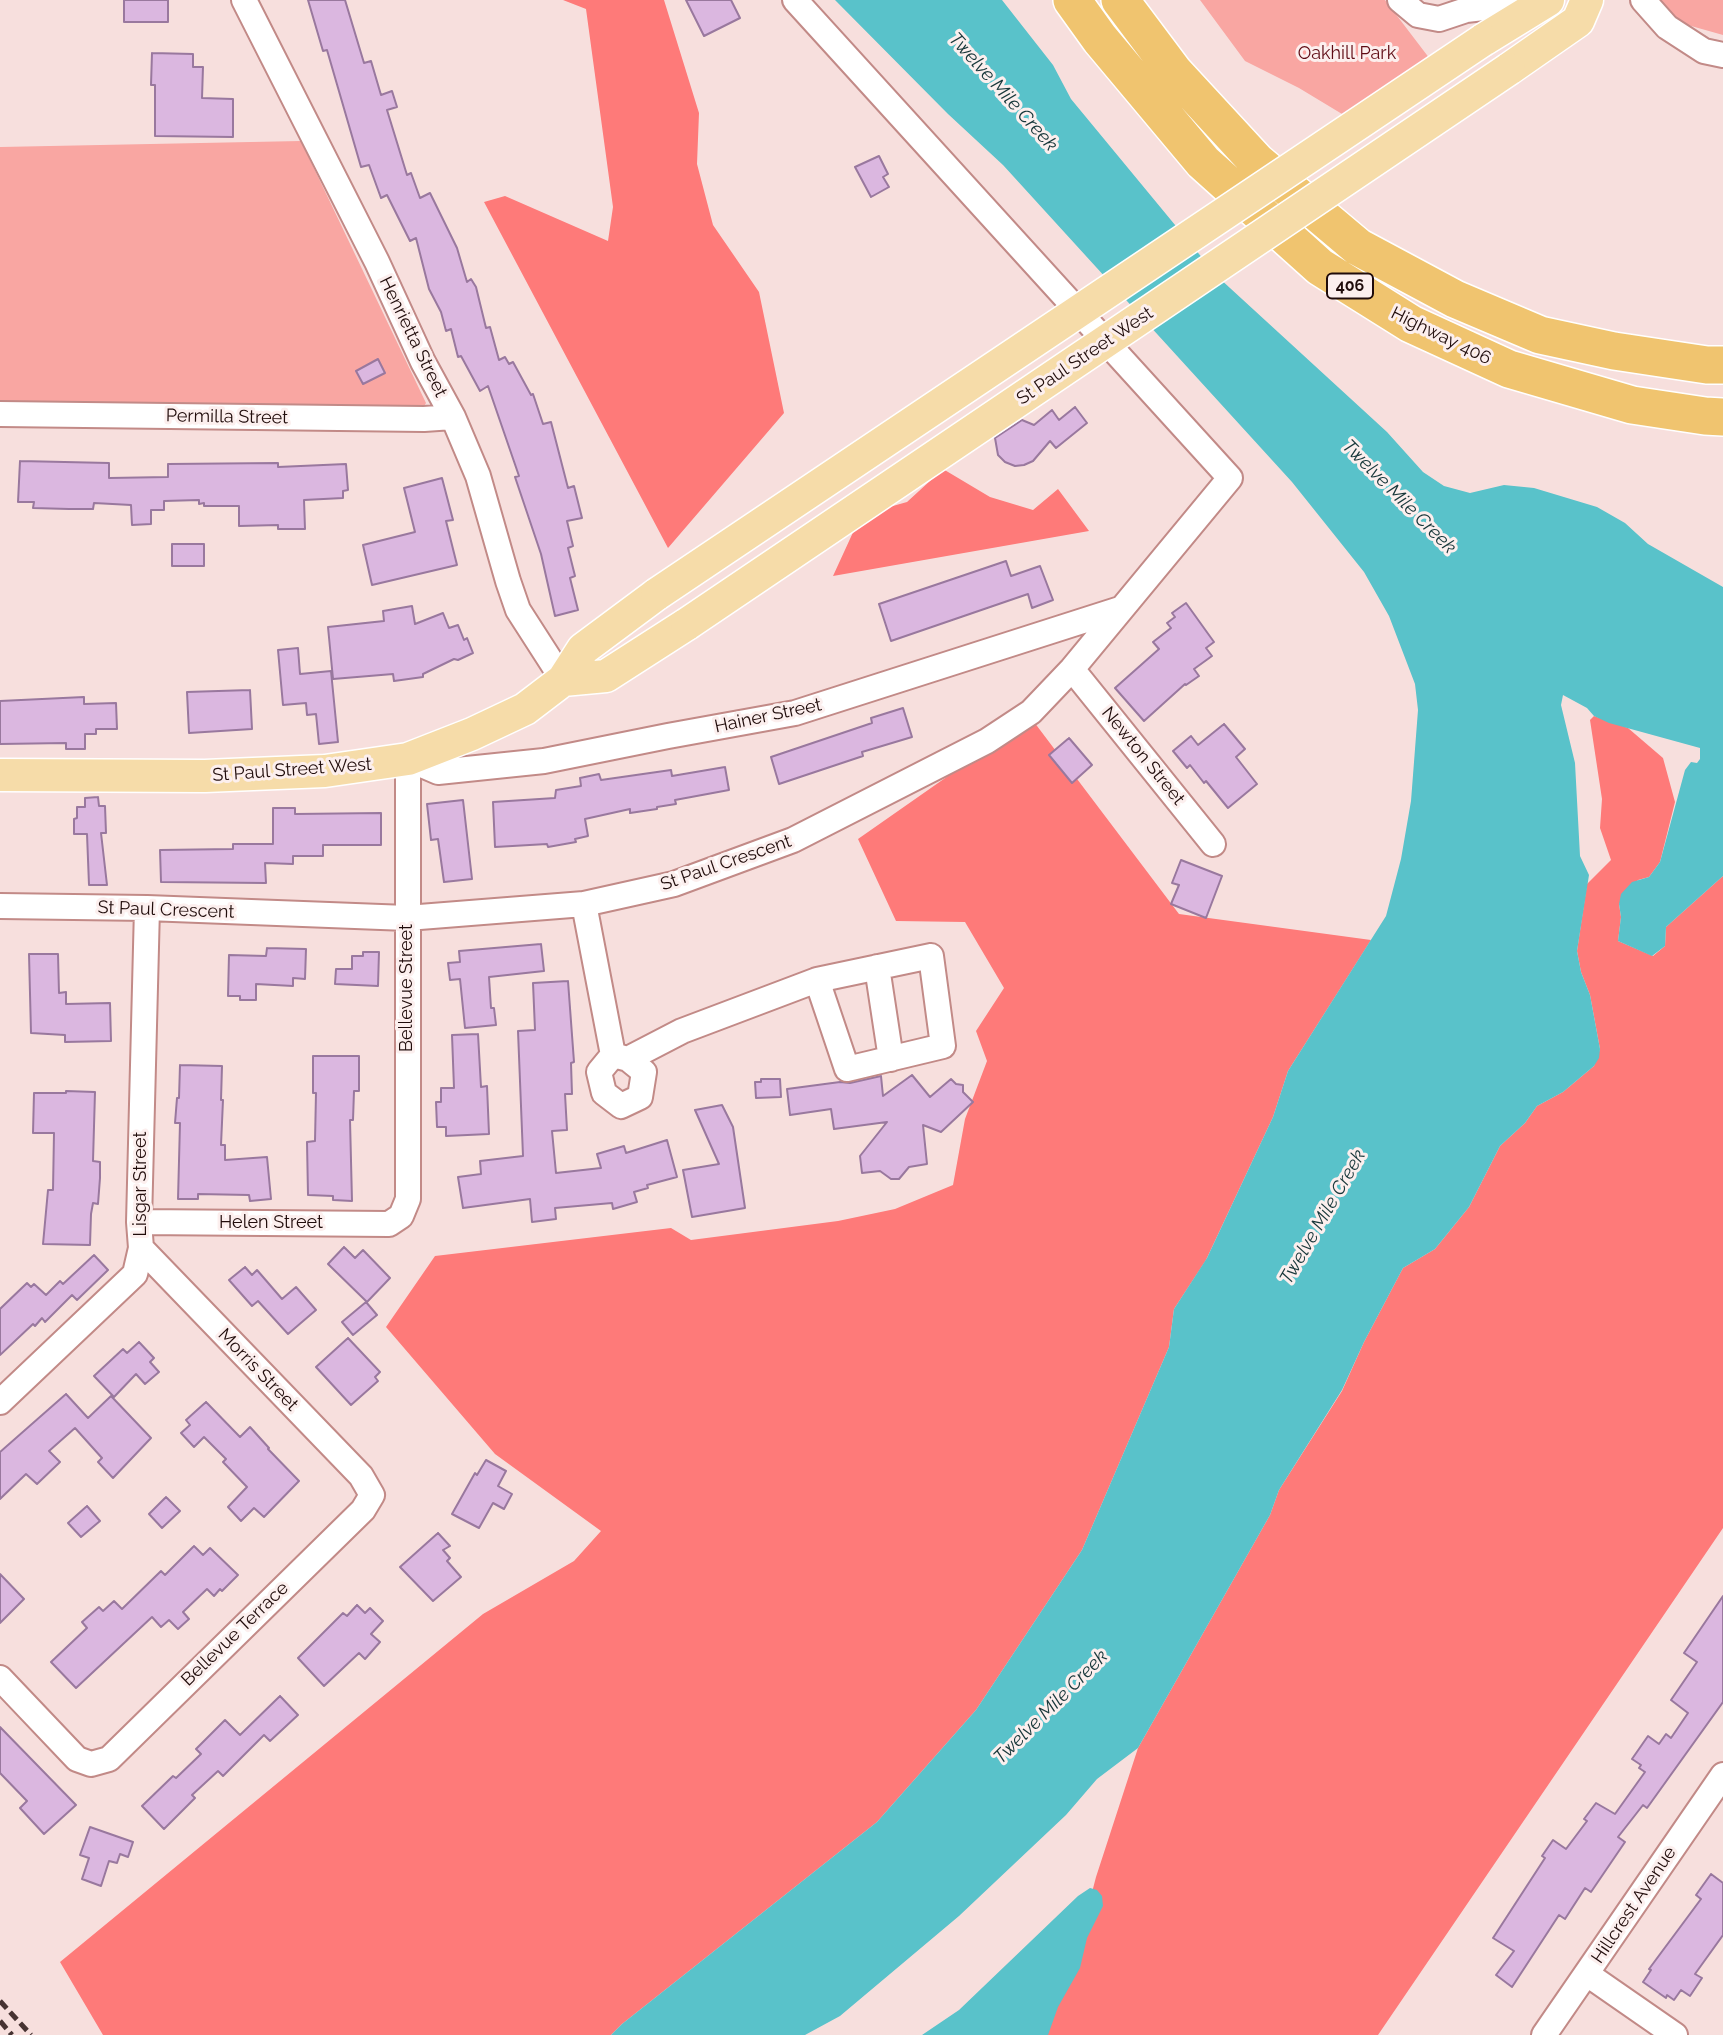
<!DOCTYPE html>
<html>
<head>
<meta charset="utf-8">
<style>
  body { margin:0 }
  canvas { display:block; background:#f7dfdd }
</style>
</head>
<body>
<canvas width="1723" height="2035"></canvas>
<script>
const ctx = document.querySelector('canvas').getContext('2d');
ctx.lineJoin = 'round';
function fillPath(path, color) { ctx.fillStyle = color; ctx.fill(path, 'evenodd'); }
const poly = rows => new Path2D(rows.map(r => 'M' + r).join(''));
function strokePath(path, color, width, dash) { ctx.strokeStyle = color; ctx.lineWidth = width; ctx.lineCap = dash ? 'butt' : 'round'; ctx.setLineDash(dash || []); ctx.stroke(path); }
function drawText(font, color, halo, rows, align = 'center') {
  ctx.font = font + ' Raleway,sans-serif'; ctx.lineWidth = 6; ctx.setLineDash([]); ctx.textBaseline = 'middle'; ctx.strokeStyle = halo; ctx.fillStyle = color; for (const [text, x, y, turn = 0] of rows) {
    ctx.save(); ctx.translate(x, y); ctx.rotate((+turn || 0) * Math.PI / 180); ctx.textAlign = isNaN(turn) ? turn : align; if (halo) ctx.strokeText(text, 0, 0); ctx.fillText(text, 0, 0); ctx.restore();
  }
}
fillPath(poly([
  [1200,0,1385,0,1433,63,1347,117,1299,88,1245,61],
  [1658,0,1723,0,1723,35,1677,22],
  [301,141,426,403,421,411,0,405,0,147]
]), '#f9a6a2');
fillPath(poly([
  [563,0,664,0,699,113,697,164,713,225,759,292,784,413,668,548,484,202,505,196,608,241,613,207,586,9],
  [943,469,990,497,1033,510,1058,489,1089,531,833,576,861,515,907,502],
  [1594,716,1628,728,1663,758,1675,802,1660,862,1649,877,1638,880,1619,904,1621,917,1618,941,1653,956,1665,946,1666,927,1723,876,1723,1528,1378,2035,1040,2035,1070,1977,1096,1877,1138,1748,1270,1515,1279,1490,1342,1391,1364,1342,1403,1268,1435,1249,1469,1207,1500,1146,1525,1123,1537,1106,1563,1092,1594,1066,1600,1049,1590,995,1581,972,1577,951,1587,884,1611,860,1600,828,1602,799,1590,720],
  [1031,718,1179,914,1371,940,1288,1071,1273,1117,1206,1260,1174,1309,1169,1347,1082,1550,976,1710,877,1822,622,2024,611,2035,103,2035,60,1962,483,1614,574,1561,601,1531,495,1454,386,1327,435,1256,671,1228,691,1240,838,1221,895,1209,953,1185,965,1119,987,1061,976,1031,1004,988,965,922,896,921,858,839]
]), '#fe7a79');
fillPath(poly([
  [835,0,1002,0,1053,65,1071,99,1218,277,1387,432,1423,472,1444,486,1470,493,1504,485,1534,488,1597,507,1625,523,1648,544,1723,587,1723,876,1666,927,1665,946,1652,956,1618,941,1621,917,1619,904,1621,894,1632,882,1649,877,1660,862,1685,770,1691,762,1697,763,1700,759,1700,748,1609,723,1594,716,1587,708,1563,695,1561,705,1575,763,1580,856,1589,875,1577,951,1581,972,1590,995,1600,1049,1599,1058,1594,1066,1563,1092,1537,1106,1525,1123,1500,1146,1469,1207,1435,1249,1403,1268,1364,1342,1342,1390,1279,1490,1270,1515,1138,1748,1097,1779,1066,1815,959,1916,840,2016,805,2035,611,2035,622,2024,877,1822,976,1710,1082,1550,1169,1347,1174,1309,1207,1258,1273,1117,1288,1071,1386,916,1401,859,1411,801,1418,710,1415,684,1389,616,1364,572,1292,482,1003,165,948,114],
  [1090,1888,1097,1890,1102,1896,1103,1906,1087,1938,1080,1968,1058,2007,1048,2035,922,2035,959,2010,1078,1896]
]), '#59c2ca');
const building = poly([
  [124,0,168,0,168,22,124,22,124,0],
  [308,0,345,0,364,63,371,61,381,95,392,91,397,107,387,110,407,175,411,173,420,198,430,193,457,248,467,282,471,279,476,287,486,328,490,327,499,360,505,357,509,364,513,362,531,395,533,394,543,424,551,422,568,488,574,486,582,518,567,521,573,546,568,548,575,576,570,578,578,610,555,616,541,554,515,477,519,476,488,386,480,391,461,356,458,357,451,329,446,331,441,312,429,289,416,238,410,241,387,195,381,198,369,165,361,167,327,50,323,51,308,0],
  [686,0,731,0,740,18,704,36,686,0],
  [152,53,193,54,193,67,203,67,202,98,233,99,233,137,155,136,155,85,151,85,152,53],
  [879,156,888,174,883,177,889,187,871,197,855,167,879,156],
  [378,359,385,373,363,384,356,371,378,359],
  [1075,407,1087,423,1056,448,1050,441,1033,461,1024,465,1015,466,1005,462,998,455,995,438,1022,420,1034,425,1052,410,1059,420,1075,407],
  [20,461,109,463,109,478,168,477,168,464,278,463,278,467,346,464,348,490,343,491,343,498,304,500,305,529,278,529,278,525,239,526,239,506,204,506,204,503,199,504,199,500,164,501,164,510,151,510,151,524,132,525,131,505,94,503,93,509,69,509,33,508,34,502,18,502,20,461],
  [442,478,453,520,446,521,457,565,372,585,363,545,415,532,404,488,442,478],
  [172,544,204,544,204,566,172,566,172,544],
  [1006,561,1011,576,1040,566,1053,600,1032,608,1028,594,891,641,879,604,1006,561],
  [1186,603,1214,642,1206,648,1212,656,1194,669,1199,676,1186,685,1185,684,1144,721,1115,688,1159,649,1153,642,1171,628,1167,623,1175,617,1172,613,1186,603],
  [412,606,415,624,443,613,449,628,458,625,464,640,467,638,473,653,458,660,454,659,423,674,423,677,394,681,393,674,333,679,328,627,384,621,383,611,412,606],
  [298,648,300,674,331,671,338,742,319,744,316,714,307,715,306,703,283,705,278,650,298,648],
  [250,690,252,729,189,733,187,692,250,690],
  [84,697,84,704,116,703,117,729,96,729,96,734,85,734,85,749,66,749,66,743,0,744,0,701,84,697],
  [903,708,912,737,862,752,863,756,779,784,771,757,872,723,871,718,903,708],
  [1224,724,1245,749,1236,757,1257,784,1228,808,1206,781,1204,783,1190,765,1187,768,1173,751,1191,736,1198,745,1224,724],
  [1069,738,1092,765,1072,783,1049,755,1069,738],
  [725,767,729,790,675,800,676,804,657,807,657,809,630,813,630,809,585,819,588,836,575,839,576,842,548,847,547,844,495,847,493,802,555,798,556,790,581,786,580,778,599,774,601,780,671,770,672,776,725,767],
  [98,797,99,806,105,806,106,833,101,833,107,885,89,885,87,834,74,834,74,819,77,818,77,807,85,807,85,798,98,797],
  [463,800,472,879,444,882,438,839,431,840,427,804,463,800],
  [273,808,295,808,295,814,381,813,381,845,323,845,323,856,293,856,293,864,265,863,266,883,161,882,160,850,233,849,233,844,273,844,273,808],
  [1181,860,1222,876,1206,918,1171,904,1179,885,1172,883,1181,860],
  [541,944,544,971,489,977,491,1008,494,1008,496,1025,465,1028,460,979,450,980,448,963,460,962,459,951,541,944],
  [267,948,306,949,305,979,293,978,293,986,256,984,256,1000,240,1000,240,996,228,996,229,955,266,956,267,948],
  [363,952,379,952,378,986,335,984,336,969,352,969,352,956,363,956,363,952],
  [29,954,58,954,59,993,66,992,66,1004,110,1003,111,1041,65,1042,65,1035,31,1033,29,954],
  [568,981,574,1062,571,1063,572,1094,565,1094,567,1130,552,1131,556,1173,601,1168,597,1154,624,1146,626,1153,667,1140,677,1177,647,1185,648,1188,634,1192,637,1202,613,1209,612,1203,555,1208,556,1219,532,1222,530,1199,463,1208,458,1177,481,1174,480,1161,523,1156,518,1031,535,1030,533,983,568,981],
  [478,1034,481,1087,487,1086,489,1134,446,1136,446,1127,437,1127,436,1102,441,1102,441,1088,454,1088,452,1035,478,1034],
  [313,1056,359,1056,359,1091,354,1091,353,1120,350,1120,352,1201,333,1200,333,1196,308,1195,307,1142,315,1141,316,1093,313,1093,313,1056],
  [180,1065,222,1066,221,1100,223,1100,221,1145,225,1145,225,1160,267,1157,271,1199,250,1201,249,1195,198,1194,198,1199,178,1199,180,1123,175,1123,177,1098,179,1098,180,1065],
  [912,1075,930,1097,951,1079,956,1084,963,1085,963,1092,973,1102,941,1132,923,1125,927,1164,909,1167,899,1179,891,1179,880,1171,862,1173,860,1156,887,1122,834,1129,831,1109,790,1115,787,1089,840,1082,850,1083,881,1076,883,1096,912,1075],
  [761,1079,780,1079,781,1097,756,1098,755,1082,761,1082,761,1079],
  [66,1091,95,1092,93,1161,100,1162,100,1178,98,1204,93,1203,91,1214,90,1245,43,1244,48,1190,53,1190,54,1133,33,1133,34,1093,66,1093,66,1091],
  [722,1105,733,1127,745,1208,692,1217,683,1170,719,1164,695,1110,722,1105],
  [344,1247,355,1258,363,1250,390,1278,367,1302,328,1264,344,1247],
  [94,1255,108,1270,77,1300,72,1295,45,1322,42,1318,35,1326,33,1324,0,1355,0,1309,27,1283,31,1287,34,1284,46,1295,60,1281,63,1284,94,1255],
  [245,1267,252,1275,257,1270,282,1299,296,1287,316,1310,288,1334,258,1301,252,1306,229,1280,245,1267],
  [366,1302,377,1315,353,1335,342,1322,366,1302],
  [348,1338,380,1372,375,1377,378,1381,351,1405,316,1367,348,1338],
  [139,1342,154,1358,150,1362,159,1372,145,1384,136,1374,114,1397,94,1376,123,1349,127,1353,139,1342],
  [66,1394,88,1418,111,1396,151,1438,113,1478,98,1462,102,1458,75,1428,49,1451,60,1462,37,1484,26,1474,0,1499,0,1452,66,1394],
  [206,1402,240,1437,250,1427,269,1448,268,1449,299,1481,264,1517,254,1508,241,1521,228,1507,247,1487,223,1462,226,1459,204,1437,194,1447,181,1433,190,1425,186,1420,206,1402],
  [486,1460,506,1471,498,1486,512,1494,504,1509,493,1503,479,1528,452,1514,475,1473,477,1475,486,1460],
  [166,1497,180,1511,162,1528,149,1514,166,1497],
  [87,1506,100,1521,81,1537,68,1523,87,1506],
  [438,1533,450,1546,443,1550,450,1558,447,1561,461,1577,433,1601,400,1567,438,1533],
  [194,1546,203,1555,210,1548,238,1575,222,1591,220,1589,214,1596,207,1589,183,1612,189,1619,178,1629,169,1620,161,1627,152,1617,76,1688,51,1662,87,1628,82,1622,99,1607,103,1611,114,1601,122,1609,161,1571,165,1575,194,1546],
  [0,1574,24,1599,0,1623,0,1574],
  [1723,1596,1723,1702,1647,1808,1643,1805,1618,1837,1625,1842,1591,1892,1585,1888,1565,1919,1559,1915,1512,1987,1496,1975,1514,1951,1493,1938,1545,1858,1542,1856,1553,1840,1566,1849,1587,1821,1584,1819,1596,1803,1615,1814,1645,1772,1639,1768,1641,1765,1632,1759,1648,1736,1659,1744,1666,1734,1671,1738,1688,1713,1671,1700,1697,1662,1684,1653,1723,1596],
  [357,1605,365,1613,370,1608,383,1621,371,1634,380,1642,365,1659,359,1653,324,1686,298,1658,343,1613,347,1616,357,1605],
  [280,1696,298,1715,270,1741,264,1735,223,1776,218,1771,192,1795,195,1798,164,1829,142,1806,173,1776,176,1778,201,1754,196,1749,225,1720,240,1735,280,1696],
  [0,1727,76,1805,44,1834,20,1808,27,1801,0,1773,0,1727],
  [90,1827,133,1842,128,1857,120,1854,117,1863,109,1861,101,1886,82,1879,89,1858,80,1855,90,1827],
  [1711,1874,1723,1883,1723,1935,1695,1974,1702,1978,1690,1996,1681,1990,1674,2000,1667,1995,1666,1998,1643,1982,1651,1970,1649,1969,1701,1899,1696,1895,1711,1874]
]);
fillPath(building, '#dbb7e0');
strokePath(building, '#99789e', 2);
const minor = poly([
  [244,0,377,262,423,362,453,417,478,476,508,581,518,610,563,680],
  [1400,0,1418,15,1439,19,1466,10,1509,5,1541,5],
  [1643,0,1667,27,1704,51,1723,55],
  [0,414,424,419,453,417],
  [1072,669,1213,844],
  [584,904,613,1055,599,1072,604,1093,621,1106,640,1097,644,1072,628,1059,613,1055],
  [0,906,147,908,407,918,584,904,674,884,793,840,987,741,1031,712,1072,669,1230,478,795,0],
  [877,967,891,1059],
  [628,1059,682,1031,817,980,847,1069,943,1046,931,956,817,980],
  [139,1222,389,1224,401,1216,408,1199,408,759,438,772,544,761,668,736,795,713,1120,609],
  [0,1402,135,1274,141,1248,139,1222,147,908],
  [0,1678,77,1759,91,1764,109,1759,363,1510,372,1495,361,1476,141,1248],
  [1587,1974,1675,2035],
  [1544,2035,1723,1775]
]);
const major = poly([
  [1483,40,1548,0],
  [1509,69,1578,21,1587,0],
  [563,680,606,676,687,624],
  [0,775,205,776,325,771,408,759,472,734,525,709,563,680,583,649,657,594]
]);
const highway = poly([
  [1072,0,1100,39,1203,162,1320,267,1411,324,1509,369,1632,405,1705,416,1723,417],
  [1120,0,1174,72,1257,162,1358,247,1455,299,1540,335,1614,351,1707,365,1723,365]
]);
strokePath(minor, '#c28a87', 28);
strokePath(major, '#fff', 35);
strokePath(highway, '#fff', 40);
strokePath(minor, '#fff', 24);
strokePath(major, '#f6dca9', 32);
strokePath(highway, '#f0c46f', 37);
strokePath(poly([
  [0,2001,31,2035],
  [0,2021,12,2035]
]), '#473332', 5, [10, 5]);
const majorBridge = poly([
  [657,594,1483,40],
  [687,624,1509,69]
]);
strokePath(majorBridge, '#fff', 35, []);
strokePath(majorBridge, '#f6dca9', 32);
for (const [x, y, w] of [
  [1350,286,46]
]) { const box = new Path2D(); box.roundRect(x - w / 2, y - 12.5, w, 25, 5); ctx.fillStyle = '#fcefee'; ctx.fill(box); strokePath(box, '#200c0b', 2); }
drawText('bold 16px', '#200c0b', null, [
  ["406",1350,286]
]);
drawText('18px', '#5f0b14', '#fcefee', [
  ["Oakhill Park",1347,54]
]);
drawText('18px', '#200c0b', '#fcefee', [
  ["Highway 406",1441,336,26],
  ["Henrietta Street",413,337,64],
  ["St Paul Street West",1085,356,-34],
  ["Permilla Street",227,417,1],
  ["Hainer Street",768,716,-12],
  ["Newton Street",1143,756,51],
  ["St Paul Street West",292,770,-4],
  ["St Paul Crescent",726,863,-19],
  ["St Paul Crescent",166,910,2],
  ["Bellevue Street",407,988,-90],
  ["Lisgar Street",141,1184,-90],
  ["Helen Street",271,1223],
  ["Morris Street",258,1370,46],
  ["Bellevue Terrace",235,1634,-44],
  ["Hillcrest Avenue",1634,1905,-56]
]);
drawText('italic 19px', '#163639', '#fcefee', [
  ["Twelve Mile Creek",1003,92,48],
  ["Twelve Mile Creek",1399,497,45],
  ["Twelve Mile Creek",1323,1217,-60],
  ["Twelve Mile Creek",1051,1707,-45]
]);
</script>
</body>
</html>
